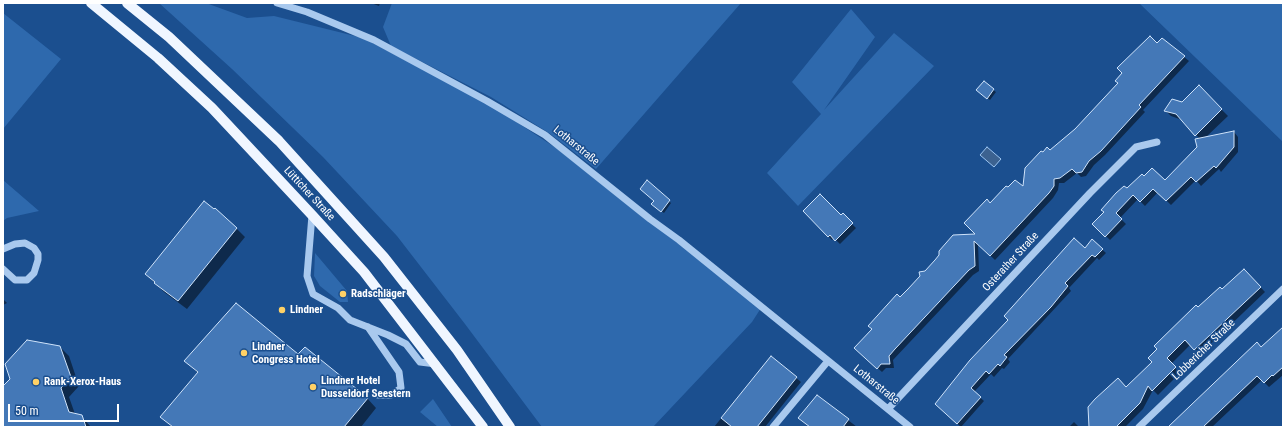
<!DOCTYPE html>
<html>
<head>
<meta charset="utf-8">
<style>
  body { margin:0 }
  #map { position:relative; width:1286px; height:430px; overflow:hidden; background:#1b4f8f; font-family:"Roboto Condensed",sans-serif }
  canvas { display:block }
  .frame { position:absolute; inset:0; border:4px solid #fff; pointer-events:none }
  .scale { position:absolute; left:8px; top:404px; width:111px; height:18px; box-sizing:border-box; border:2px solid #fff; border-top:0; padding-left:5px; font-size:12px; line-height:14px; white-space:nowrap; color:#fff; -webkit-text-stroke:3px #1b4f8f; paint-order:stroke }
</style>
</head>
<body>
<div id="map">
<canvas width="1286" height="430"></canvas>
<div class="frame"></div>
<div class="scale">50 m</div>
</div>
<script>
const ctx = document.querySelector('canvas').getContext('2d');
ctx.lineJoin = 'round';
function fillPath(path, color) { ctx.fillStyle = color; ctx.fill(path, 'evenodd'); }
const poly = rows => new Path2D(rows.map(r => 'M' + r).join(''));
function strokePath(path, color, width, dash) { ctx.strokeStyle = color; ctx.lineWidth = width; ctx.lineCap = dash ? 'butt' : 'round'; ctx.setLineDash(dash || []); ctx.stroke(path); }
function drawText(font, color, halo, rows, align = 'center') {
  ctx.font = font + ' "Roboto Condensed",sans-serif'; ctx.lineWidth = 3; ctx.setLineDash([]); ctx.textBaseline = 'middle'; ctx.strokeStyle = halo; ctx.fillStyle = color; for (const [text, x, y, turn = 0] of rows) {
    ctx.save(); ctx.translate(x, y); ctx.rotate((+turn || 0) * Math.PI / 180); ctx.textAlign = isNaN(turn) ? turn : align; if (halo) ctx.strokeText(text, 0, 0); ctx.fillText(text, 0, 0); ctx.restore();
  }
}
fillPath(poly([
  [159,3,206,3,247,18,274,16,363,38,486,102,556,148,761,308,752,322,653,427,542,427,465,324,397,236,323,157,232,69],
  [392,3,741,3,596,169,549,133,491,97,391,46,383,27],
  [1139,3,1283,3,1283,142],
  [851,9,875,37,824,110,894,33,934,66,798,206,767,173,821,114,792,82],
  [3,13,61,59,3,129],
  [3,180,39,211,7,218,3,221],
  [315,253,347,291,348,302,340,302,320,286,314,276],
  [433,399,452,427,438,427,420,412]
]), '#2e69ad');
const water = poly([
  [987,147,1001,159,994,167,980,155,987,147]
]);
fillPath(water, '#3c6290');
strokePath(water, '#9cc4f0', 1);
fillPath(poly([
  [371,3,380,3,379,6],
  [1162,39,1189,61,1143,110,1145,112,1105,155,1094,165,1086,176,1081,177,1077,173,1064,183,1059,183,1058,190,1053,198,995,260,978,244,979,271,973,275,893,360,894,368,886,368,882,372,860,352,900,298,925,272,977,235,991,204,1023,188,1050,151,1076,130],
  [984,83,996,92,990,100,980,92],
  [1199,87,1228,116,1205,138,1234,132,1238,137,1238,152,1221,172,1219,169,1201,186,1196,180,1171,205,1158,192,1145,206,1138,199,1120,218,1126,224,1110,240,1094,224,1127,190,1144,177,1165,181,1198,147,1200,139,1182,120,1171,116,1165,110,1183,103],
  [647,181,671,203,664,213,655,206,655,201],
  [804,211,841,216,843,215,856,228,840,244,834,238,832,240],
  [236,228,245,237,187,309,164,292,146,274],
  [1093,241,1106,253,1099,260,1097,258,1069,288,1071,291,1008,359,1010,362,1004,369,1002,368,994,377,991,374,974,392,984,401,961,427,940,408],
  [1249,275,1265,292,1200,354,1191,344,1171,364,1180,373,1158,395,1153,390,1143,409,1125,427,1090,427,1154,362,1198,309,1222,290],
  [3,299,7,303,3,305],
  [1283,328,1283,375,1269,387,1262,380,1212,427,1169,427],
  [60,347,69,356,79,386,69,397,75,414,81,416,91,427,3,427,3,387],
  [299,356,367,398,376,408,361,427,172,427,162,417,198,373,186,361],
  [771,357,801,382,765,427,714,427],
  [817,396,857,427,810,427,800,418],
  [1074,422,1079,427,1069,427]
]), '#0007');
const building = poly([
  [1150,36,1157,43,1162,38,1185,56,1139,105,1141,107,1101,151,1089,161,1082,172,1076,173,1072,169,1060,178,1054,179,1054,186,1049,193,990,256,974,241,975,266,969,270,895,349,889,356,890,364,881,364,877,369,854,348,872,329,868,326,897,294,900,297,908,289,920,276,919,272,925,271,935,260,939,255,939,251,953,235,975,234,964,223,987,199,990,203,1006,186,1008,187,1015,180,1023,186,1025,168,1041,151,1043,152,1047,147,1050,150,1075,129,1118,83,1115,81,1122,73,1117,68,1150,36],
  [984,81,994,89,987,99,976,90,984,81],
  [1199,85,1222,109,1195,136,1176,114,1164,111,1172,99,1182,102,1199,85],
  [1234,131,1234,147,1216,168,1214,166,1196,182,1191,177,1166,201,1153,189,1140,202,1133,195,1116,213,1122,219,1105,237,1092,224,1104,212,1101,210,1116,193,1124,186,1127,188,1142,174,1144,176,1152,168,1165,180,1197,147,1195,139,1234,131],
  [647,180,670,200,661,212,651,204,654,201,640,189,647,180],
  [820,194,841,215,843,213,853,223,835,241,830,235,828,237,803,211,820,194],
  [204,201,214,209,215,208,237,228,178,301,154,283,155,282,145,274,204,201],
  [1074,238,1085,248,1092,239,1103,249,1095,257,1092,255,1065,283,1068,286,1051,307,1004,355,1007,357,1000,366,998,364,989,374,986,371,971,388,981,397,957,424,935,404,970,360,1008,320,1004,316,1074,238],
  [1244,269,1261,287,1194,350,1185,340,1167,358,1176,367,1152,391,1148,386,1140,403,1116,427,1089,427,1088,407,1095,399,1118,378,1126,387,1152,362,1148,358,1157,349,1154,346,1196,305,1198,307,1220,287,1222,289,1244,269],
  [236,303,298,354,305,347,368,398,344,427,173,427,160,417,198,372,184,361,236,303],
  [1283,327,1283,367,1273,376,1272,375,1264,383,1257,376,1203,427,1168,427,1257,342,1261,347,1283,327],
  [27,340,60,346,71,377,61,388,69,412,82,415,86,427,3,427,3,386,10,379,5,364,27,340],
  [771,356,797,377,757,427,732,427,721,418,771,356],
  [817,395,849,419,843,427,810,427,798,418,817,395]
]);
fillPath(building, '#4478b7');
strokePath(building, '#cfe3fa', 1);
strokePath(poly([
  [277,3,307,12,374,40,487,101,545,135,650,219,679,240,910,427],
  [312,215,307,276,313,294,338,308,350,320,388,335,406,344,420,362,436,364],
  [3,249,15,244,25,243,34,248,38,254,38,260,34,273,27,280,15,280,3,269],
  [368,327,399,372,401,388,391,395,378,395],
  [888,409,1090,193,1136,147,1157,142],
  [773,427,828,361],
  [1139,427,1283,289]
]), '#a9c9ee', 7);
strokePath(poly([
  [91,3,158,58,212,108,312,215,364,272,483,427],
  [127,3,169,37,279,141,384,257,457,350,510,427]
]), '#f0f6ff', 10);
for (const [x, y, r, color] of [
  [343,294,4,"#ffd166"],
  [282,310,4,"#ffd166"],
  [244,353,4,"#ffd166"],
  [36,382,4,"#ffd166"],
  [313,387,4,"#ffd166"]
]) { const dot = new Path2D(); dot.arc(x, y, r, 0, 2 * Math.PI); ctx.fillStyle = color; ctx.fill(dot); strokePath(dot, '#1b4f8f', 1.5); }
drawText('11px', '#fff', '#1b4f8f', [
  ["Lotharstraße",576,146,39],
  ["Lütticher Straße",309,194,47],
  ["Osterather Straße",1011,262,-47],
  ["Lobbericher Straße",1204,350,-44],
  ["Lotharstraße",876,385,39]
]);
drawText('bold 11px', '#fff', '#1b4f8f', [
  ["Radschläger",351,294],
  ["Lindner",290,310],
  ["Lindner",252,347],
  ["Congress Hotel",252,360],
  ["Lindner Hotel",321,381],
  ["Dusseldorf Seestern",321,394],
  ["Rank-Xerox-Haus",44,382]
], 'left');
</script>
</body>
</html>
